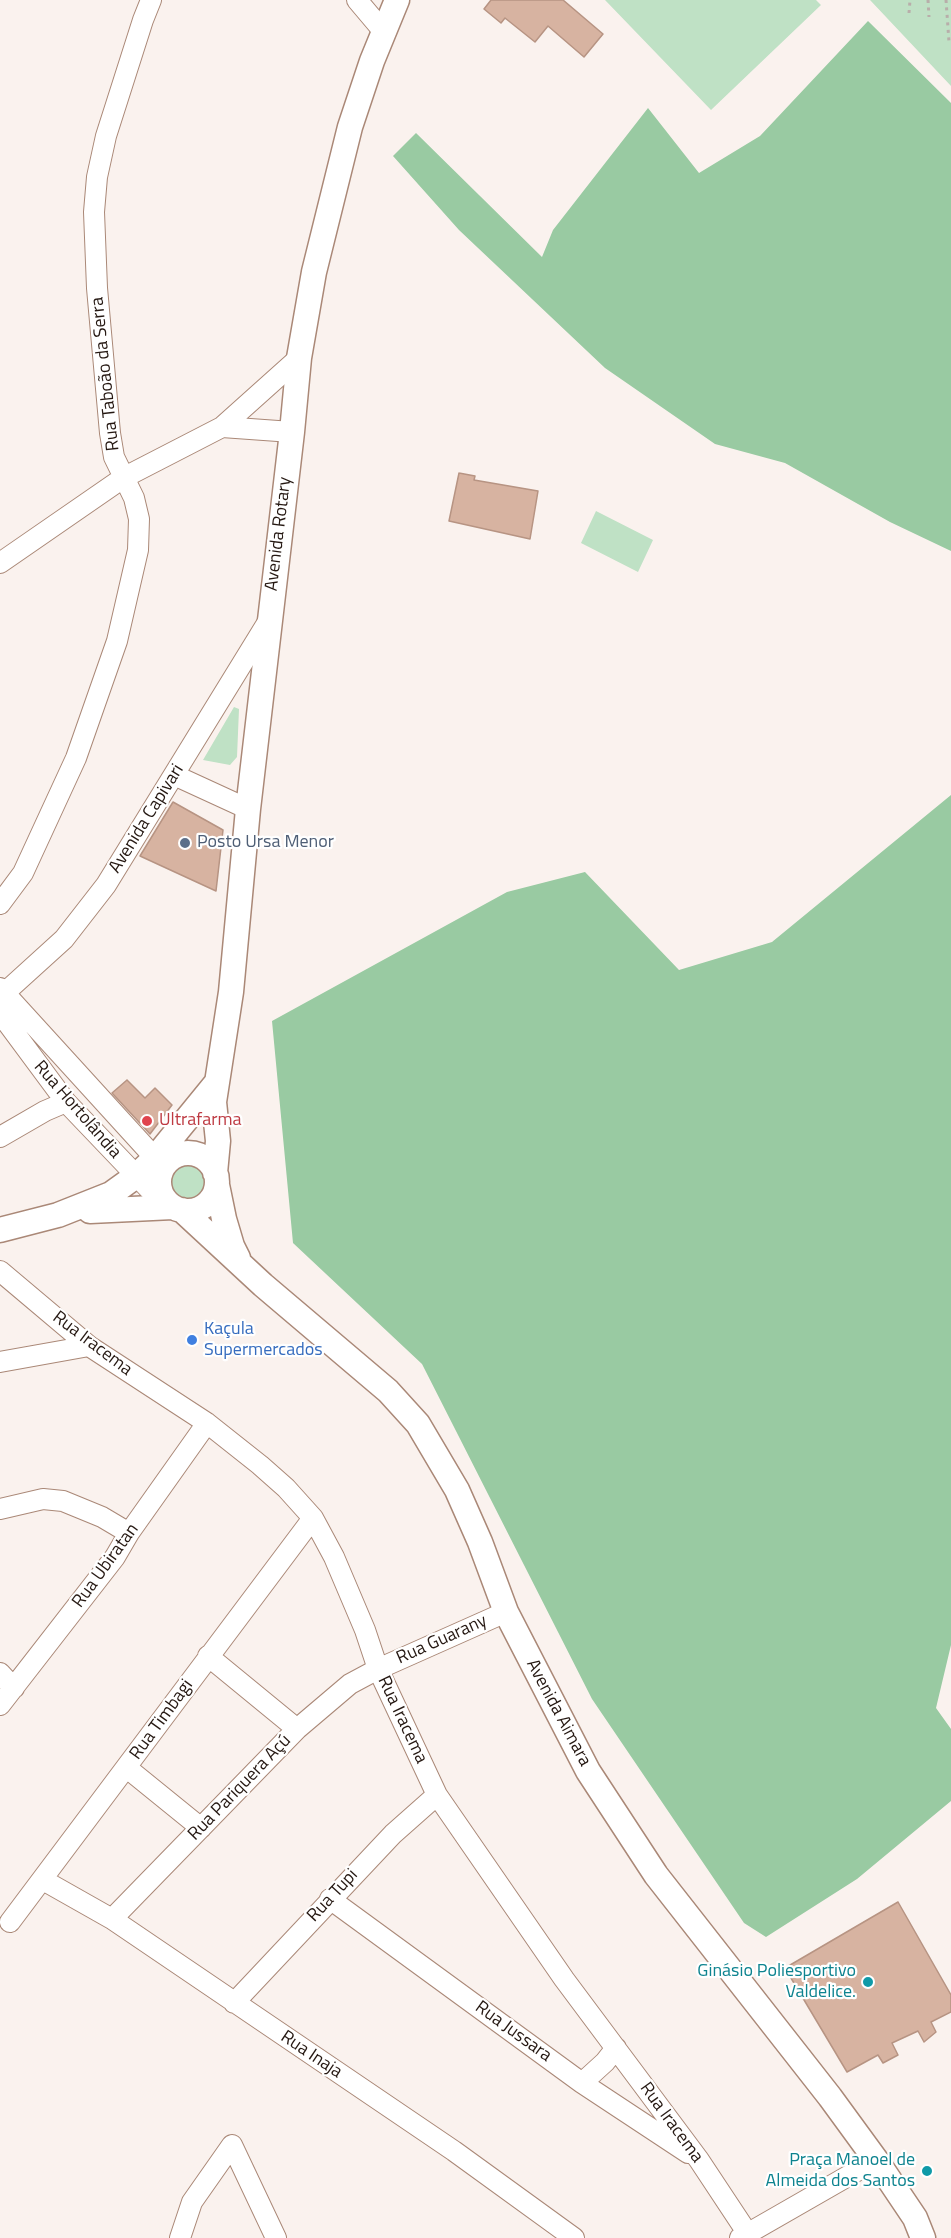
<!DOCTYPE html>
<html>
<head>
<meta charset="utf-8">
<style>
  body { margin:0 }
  canvas { display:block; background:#faf2ee }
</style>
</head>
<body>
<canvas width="951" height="2238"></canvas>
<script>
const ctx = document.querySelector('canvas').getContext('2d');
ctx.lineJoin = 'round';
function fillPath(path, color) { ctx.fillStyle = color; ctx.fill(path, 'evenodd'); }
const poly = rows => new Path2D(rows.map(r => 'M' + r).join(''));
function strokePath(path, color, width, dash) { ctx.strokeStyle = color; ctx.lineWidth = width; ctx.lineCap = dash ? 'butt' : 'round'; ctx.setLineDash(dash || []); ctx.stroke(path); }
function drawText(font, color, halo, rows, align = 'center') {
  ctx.font = font + ' "Titillium Web",sans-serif'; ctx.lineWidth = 4.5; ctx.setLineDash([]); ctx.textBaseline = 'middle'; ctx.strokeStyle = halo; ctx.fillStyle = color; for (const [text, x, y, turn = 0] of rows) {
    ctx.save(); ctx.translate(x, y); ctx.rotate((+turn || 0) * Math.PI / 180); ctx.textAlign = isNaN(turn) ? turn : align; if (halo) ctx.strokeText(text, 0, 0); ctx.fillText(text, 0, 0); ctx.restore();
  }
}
fillPath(poly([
  [605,0,816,0,821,5,711,110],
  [870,0,951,0,951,86],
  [596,511,653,540,638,572,581,543],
  [234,707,239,709,237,757,230,765,203,760],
  '167 1181a19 19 0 1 1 38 0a19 19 0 1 1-38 0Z'
]), '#bfe1c5');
fillPath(poly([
  [868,21,951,103,951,551,890,522,785,463,715,444,605,368,459,230,393,156,416,133,542,257,553,230,648,108,699,173,760,136],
  [951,795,951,1645,936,1708,951,1729,951,1801,857,1879,766,1937,744,1923,592,1699,422,1364,293,1243,272,1021,507,892,585,872,679,970,772,942]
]), '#99caa2');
const building = poly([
  [491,0,563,0,603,34,584,57,548,26,535,42,505,18,501,23,484,9,491,0],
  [459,473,475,476,474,480,538,491,530,539,449,521,459,473],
  [173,802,223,830,216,891,140,856,173,802],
  [127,1080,145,1098,155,1088,172,1105,150,1134,112,1093,127,1080],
  [898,1902,951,1995,951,2012,931,2022,936,2032,924,2042,918,2031,892,2043,898,2055,883,2063,878,2055,847,2072,785,1968,898,1902]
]);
fillPath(building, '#d7b3a1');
strokePath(building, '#b79483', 1.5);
const minor = poly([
  [357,0,384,32],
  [222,427,292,432],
  [0,563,123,478,222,427,299,358],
  [174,775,248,809],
  [0,904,23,873,76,758,117,641,138,550,139,519,134,498,114,457,110,433,97,288,94,212,97,177,106,136,143,20,151,0],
  [0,988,155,1158],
  [0,997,64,939,106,885,269,620],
  [0,1013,66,1102,150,1190,164,1198],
  [0,1137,45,1111,66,1102],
  [0,1271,89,1346,207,1423,260,1465,286,1488,313,1518,334,1557,365,1630,378,1669,437,1795,564,1979,699,2160,748,2234],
  [0,1362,89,1346],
  [0,1509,43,1499,63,1501,102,1517,129,1533],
  [208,1656,297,1729],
  [0,1673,14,1688],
  [0,1705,115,1557,129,1533,207,1423],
  [127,1768,201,1828],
  [43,1880,112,1919,454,2151,574,2238],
  [330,1899,582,2083,688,2153],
  [112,1919,297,1729,350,1684,378,1669,506,1612],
  [10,1922,313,1518],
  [234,2003,393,1834,437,1795],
  [582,2083,605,2062,616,2048],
  [180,2238,192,2202,232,2145,276,2238],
  [740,2238,876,2160]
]);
const major = poly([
  '159 1182a29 29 0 1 1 58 0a29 29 0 1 1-58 0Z',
  [215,1173,218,1141,214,1102,231,992,248,809,292,432,299,358,314,272,350,127,372,61,397,0],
  [217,1185,224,1219,232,1246,238,1258],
  [182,1210,263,1285,388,1391,418,1424,457,1490,480,1542,506,1612,588,1771,656,1875,830,2097,876,2160,915,2218,923,2238],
  [90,1211,173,1207],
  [0,1230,58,1215,111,1194,136,1176,155,1158,217,1082]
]);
strokePath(minor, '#a87', 22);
strokePath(major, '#a87', 27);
strokePath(poly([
  [928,0,929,17],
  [946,0,949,42],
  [909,13,910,0]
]), '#b8aeaa', 3, [3, 4.5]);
strokePath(minor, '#fff', 20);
strokePath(major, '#fff', 24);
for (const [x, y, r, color] of [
  [185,843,6,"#5c6f8a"],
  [147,1121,6,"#e0444e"],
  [192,1340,6,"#3f7fe0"],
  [868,1982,6,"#0f9aa8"],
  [927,2171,6,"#0f9aa8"]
]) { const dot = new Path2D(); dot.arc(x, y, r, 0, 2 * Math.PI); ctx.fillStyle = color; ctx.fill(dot); strokePath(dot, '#fff', 2); }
drawText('18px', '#251812', '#fff', [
  ["Rua Taboão da Serra",106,374,-96],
  ["Avenida Rotary",279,534,-83],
  ["Avenida Capivari",147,819,-58],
  ["Rua Hortolândia",77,1110,49],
  ["Rua Iracema",92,1344,37],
  ["Rua Ubiratan",106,1566,-54],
  ["Rua Guarany",442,1640,-24],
  ["Avenida Aimara",558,1713,62],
  ["Rua Timbagi",162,1720,-54],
  ["Rua Iracema",402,1720,65],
  ["Rua Pariquera Açú",240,1788,-46],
  ["Rua Tupi",333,1896,-47],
  ["Rua Jussara",513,2032,36],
  ["Rua Inaja",311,2055,34],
  ["Rua Iracema",671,2123,54]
]);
drawText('18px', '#4e5e75', '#fff', [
  ["Posto Ursa Menor",197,843]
], 'left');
drawText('18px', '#be3a42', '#fff', [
  ["Ultrafarma",159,1121]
], 'left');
drawText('18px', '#366cbe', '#fff', [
  ["Kaçula",204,1330],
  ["Supermercados",204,1351]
], 'left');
drawText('18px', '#0d838f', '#fff', [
  ["Ginásio Poliesportivo",856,1972],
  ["Valdelice.",856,1993],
  ["Praça Manoel de",915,2161],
  ["Almeida dos Santos",915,2182]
], 'right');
</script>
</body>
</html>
